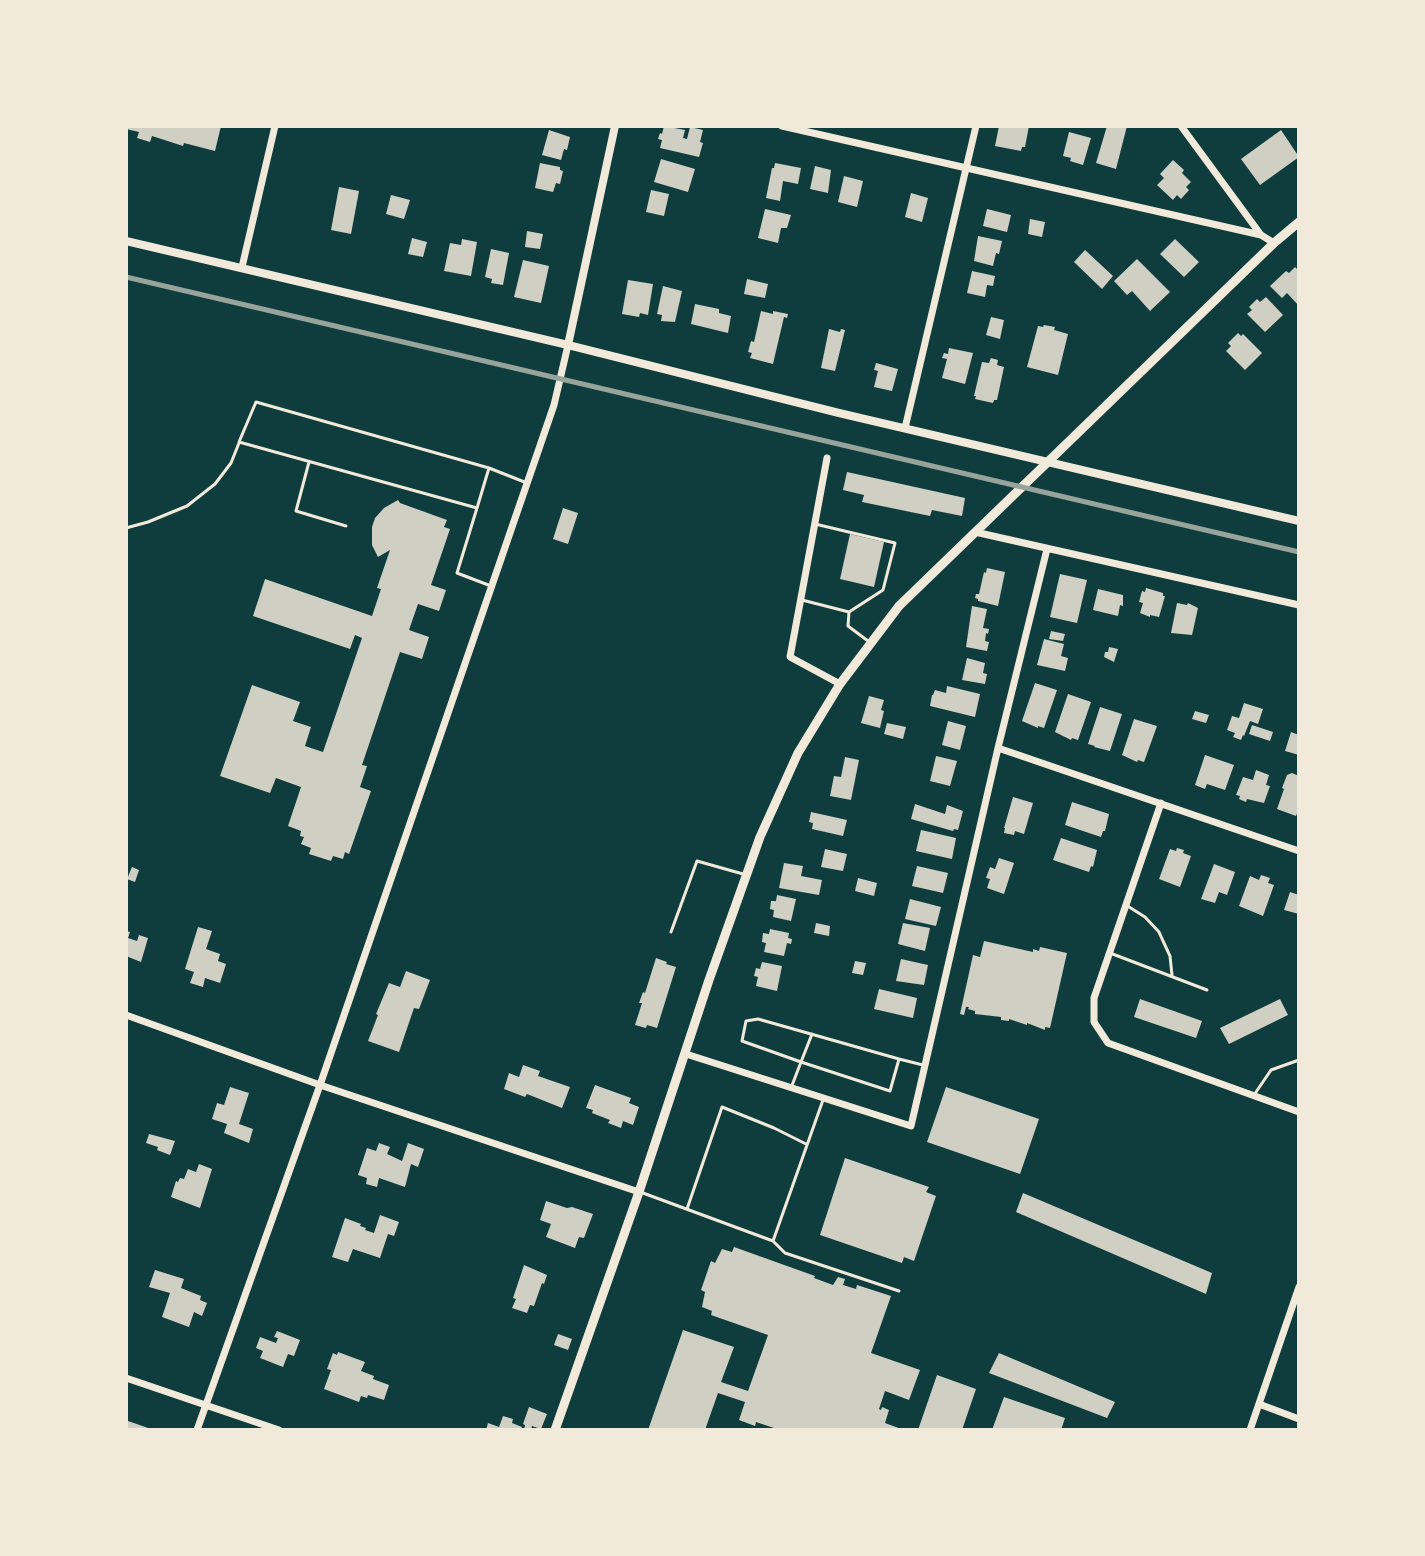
<!DOCTYPE html>
<html>
<head>
<meta charset="utf-8">
<style>
  body { margin:0 }
  #map { position:relative; width:1425px; height:1556px; overflow:hidden; background:#0f3d3e; font-family:Poppins,sans-serif }
  canvas { display:block }
  .frame { position:absolute; inset:0; border:128px solid #f1e9da; pointer-events:none }
</style>
</head>
<body>
<div id="map">
<canvas width="1425" height="1556"></canvas>
<div class="frame"></div>
</div>
<script>
const ctx = document.querySelector('canvas').getContext('2d');
ctx.lineJoin = 'round';
function fillPath(path, color) { ctx.fillStyle = color; ctx.fill(path, 'evenodd'); }
const poly = rows => new Path2D(rows.map(r => 'M' + r).join(''));
function strokePath(path, color, width, dash) { ctx.strokeStyle = color; ctx.lineWidth = width; ctx.lineCap = dash ? 'butt' : 'round'; ctx.setLineDash(dash || []); ctx.stroke(path); }
fillPath(poly([
  [126,126,221,126,215,151,184,143,183,146,152,136,150,142,137,138,139,132,126,129],
  [664,126,685,130,683,138,687,139,690,127,703,130,700,142,703,143,699,157,660,148,662,140,658,139,660,133,662,134],
  [999,126,1029,126,1025,147,1022,147,1021,151,995,146],
  [1107,126,1127,126,1116,169,1096,163],
  [549,130,570,137,567,150,564,149,561,160,542,155],
  [1281,130,1299,157,1260,185,1241,159],
  [1069,132,1091,138,1083,165,1070,161,1071,158,1063,156],
  [661,159,695,169,688,192,654,182],
  [1173,160,1184,170,1182,173,1191,182,1186,187,1189,190,1181,199,1177,195,1173,200,1157,185,1164,178,1160,174],
  [540,163,560,167,560,170,563,171,560,184,556,183,553,192,535,188],
  [775,163,801,168,798,184,783,181,780,201,766,198,772,168,774,168],
  [815,166,831,170,828,193,810,189],
  [844,176,863,181,857,207,838,202],
  [339,187,359,191,351,234,331,230],
  [651,190,669,194,664,216,646,212],
  [911,193,928,198,922,222,905,217],
  [391,195,410,200,404,219,386,214],
  [765,209,791,215,787,228,781,228,778,243,758,238],
  [987,209,1011,215,1007,232,983,226],
  [1030,219,1045,222,1042,237,1028,234],
  [527,231,543,234,540,249,525,247],
  [978,236,1002,241,999,254,996,253,993,266,974,261],
  [412,238,427,242,423,257,408,254],
  [462,239,477,242,471,276,444,271,450,243,461,245],
  [1175,239,1199,262,1184,277,1160,254],
  [491,249,509,253,503,285,491,283,492,279,485,277],
  [1085,250,1113,276,1102,289,1074,262],
  [1137,259,1170,292,1150,311,1132,291,1127,295,1114,281],
  [523,260,549,266,541,303,514,297],
  [1295,267,1299,271,1299,306,1287,293,1282,298,1270,286,1286,271,1289,273],
  [972,271,995,276,993,286,987,285,985,297,967,293],
  [747,279,768,284,765,298,744,294],
  [628,280,653,284,648,315,640,313,639,317,622,314],
  [663,286,682,291,675,322,661,321,662,315,657,314],
  [1266,297,1283,315,1265,332,1247,314,1252,310,1249,307,1257,299,1260,302],
  [695,304,719,309,719,313,731,316,728,333,691,324],
  [761,311,773,314,773,311,788,314,787,318,784,317,773,364,750,358,752,353,748,352,751,341,754,342],
  [991,317,1004,320,1000,339,986,335],
  [1044,325,1055,327,1054,330,1068,334,1058,375,1027,367,1038,326,1043,327],
  [829,329,840,332,841,329,845,330,835,371,821,368],
  [1238,333,1241,336,1243,334,1262,353,1245,370,1226,351,1231,346,1228,343],
  [949,348,973,353,965,384,942,378,947,359,942,358,944,353,948,354],
  [991,358,998,360,997,365,1004,367,997,400,994,400,993,403,975,399,976,396,974,396,982,362,989,363],
  [876,363,898,369,892,391,874,387,878,371,874,370],
  [847,472,965,498,962,516,932,510,930,516,862,502,864,495,843,490],
  [398,500,400,503,447,520,444,527,450,529,431,585,446,590,439,611,418,604,409,630,429,637,422,659,400,652,362,765,367,766,360,787,371,791,349,854,345,852,343,859,333,856,331,861,309,854,311,848,301,844,304,837,300,836,301,831,288,826,301,787,276,778,270,793,220,776,252,685,300,702,293,721,311,727,305,746,323,752,362,638,355,635,350,649,253,616,265,579,372,616,381,589,377,588,390,550,378,557,372,545,372,527,375,518,384,508],
  [563,508,578,513,568,544,553,539],
  [850,534,884,542,874,587,840,579],
  [987,568,1005,572,998,606,978,601,978,599,975,598,976,594,979,594,984,572,986,573],
  [1060,574,1087,580,1077,623,1050,617],
  [1146,588,1163,593,1163,596,1165,596,1159,617,1150,615,1150,617,1140,613,1143,603,1139,602,1142,591,1145,592],
  [1098,589,1123,595,1123,606,1120,605,1118,616,1093,610],
  [1177,603,1187,605,1188,603,1198,608,1192,635,1171,633],
  [972,606,987,609,983,628,989,629,988,634,986,633,985,641,989,642,987,651,966,647],
  [1051,631,1065,634,1063,641,1049,639],
  [1044,639,1064,644,1061,656,1068,658,1065,671,1037,665],
  [1109,647,1118,649,1114,662,1104,657,1105,652,1108,652],
  [967,658,985,663,983,673,987,674,985,684,962,680],
  [1035,683,1057,690,1044,728,1038,726,1038,728,1022,721],
  [947,686,980,694,975,717,930,706,932,695,933,695,935,690,946,693],
  [1068,694,1091,702,1078,740,1072,738,1071,740,1055,732],
  [869,696,884,700,881,710,884,711,880,728,861,723],
  [1244,703,1263,709,1258,724,1250,721,1244,736,1243,735,1241,740,1233,737,1235,733,1227,730,1232,716,1239,718],
  [1100,707,1122,714,1110,751,1094,747,1095,746,1088,744],
  [1195,711,1209,715,1206,723,1192,719],
  [1134,719,1157,726,1144,762,1138,760,1137,762,1122,755],
  [948,721,966,726,960,750,942,745],
  [887,723,906,727,903,739,884,734],
  [1252,725,1273,732,1270,741,1249,734],
  [1291,732,1299,735,1299,755,1285,751],
  [1205,755,1234,765,1225,790,1207,784,1205,789,1195,785],
  [936,756,957,761,950,786,930,781],
  [845,757,859,760,851,800,830,796,834,776,841,777],
  [1256,770,1269,775,1266,785,1270,786,1264,803,1247,799,1246,802,1239,799,1240,796,1236,795,1243,777,1253,780],
  [1292,773,1299,776,1299,808,1296,816,1277,809,1284,789,1282,788,1287,775],
  [1013,797,1033,803,1024,834,1015,831,1014,835,1004,833,1005,828,1004,828],
  [1072,802,1109,814,1105,831,1103,831,1101,837,1065,825],
  [915,804,945,814,947,805,963,811,958,830,954,829,953,831,911,819],
  [811,812,847,820,843,836,812,829,813,823,809,822],
  [921,830,956,838,952,859,916,851],
  [1061,838,1097,850,1093,867,1091,866,1089,872,1053,860],
  [1177,848,1184,850,1183,853,1191,856,1180,887,1159,879,1170,849,1176,851],
  [825,849,847,854,843,871,821,867],
  [999,858,1014,863,1004,894,987,888,990,879,986,878,990,867,995,869],
  [784,863,803,866,801,876,822,880,819,895,779,888],
  [1214,864,1235,872,1227,895,1219,892,1215,903,1201,899],
  [917,866,948,873,943,893,912,886],
  [132,867,139,870,135,882,127,879],
  [1261,875,1270,878,1268,883,1274,885,1263,916,1239,906,1250,876,1259,880],
  [858,878,877,883,874,896,855,891],
  [1290,892,1299,895,1299,914,1284,910],
  [777,895,796,899,791,921,773,917,774,910,770,909,771,901,776,901],
  [910,899,941,907,936,926,905,919],
  [816,923,830,926,829,936,814,933],
  [903,923,930,928,925,951,898,944],
  [198,927,212,931,206,949,220,954,218,961,226,964,220,983,205,978,203,987,190,983,194,972,185,969],
  [770,929,789,933,788,938,792,939,791,944,787,943,784,956,764,952,766,943,762,942,763,933,769,934],
  [126,931,130,932,128,938,137,941,139,935,148,938,141,962,126,956],
  [984,941,1033,952,1033,949,1039,951,1040,947,1067,953,1050,1028,1045,1027,1045,1030,1027,1023,1027,1025,1009,1019,1009,1021,1001,1020,1001,1017,975,1014,975,1011,968,1009,969,1007,966,1007,964,1015,960,1014,973,955,980,957],
  [656,958,667,962,666,964,676,967,657,1028,647,1025,646,1028,635,1025,642,1003,639,1003,643,992,645,993],
  [901,959,928,965,924,985,896,981],
  [855,961,866,963,863,975,852,973],
  [762,962,782,966,777,991,756,986,758,977,754,976,756,968,760,969],
  [406,971,430,980,419,1009,414,1008,399,1052,368,1041,378,1015,376,1014,389,983,400,987],
  [879,989,917,998,913,1018,874,1009],
  [1140,999,1202,1021,1196,1038,1134,1017],
  [1280,999,1288,1015,1229,1044,1220,1028],
  [523,1065,540,1071,538,1076,570,1087,562,1108,527,1094,525,1097,504,1089,509,1073,519,1077],
  [595,1085,631,1098,629,1103,639,1107,633,1125,623,1121,621,1128,608,1123,610,1120,592,1113,593,1110,586,1108],
  [230,1087,249,1093,239,1124,253,1129,249,1143,224,1133,227,1124,212,1119,217,1103,224,1105],
  [946,1087,1039,1119,1020,1174,927,1142],
  [149,1134,175,1141,170,1155,157,1150,158,1147,146,1143],
  [379,1143,390,1147,387,1154,402,1161,408,1143,424,1149,418,1167,411,1164,405,1187,379,1178,377,1187,366,1184,367,1178,358,1175,367,1148,376,1151],
  [845,1158,929,1187,926,1192,936,1196,914,1261,904,1257,902,1263,820,1235],
  [199,1164,212,1169,200,1208,171,1197,176,1181,178,1182,180,1178,184,1179,188,1169,196,1172],
  [1023,1193,1212,1273,1206,1294,1016,1212],
  [546,1201,567,1208,572,1207,593,1214,584,1238,579,1237,575,1248,546,1237,551,1224,540,1220],
  [380,1215,399,1222,394,1236,388,1234,380,1258,353,1249,348,1262,332,1257,345,1218,361,1224,360,1226,366,1228,365,1230,374,1233],
  [734,1247,815,1276,814,1278,833,1285,838,1277,845,1279,843,1285,856,1289,857,1285,891,1296,871,1353,920,1370,909,1400,885,1391,879,1409,881,1410,882,1407,889,1410,885,1423,904,1430,780,1430,756,1422,755,1426,739,1420,745,1402,718,1393,705,1430,648,1430,683,1330,734,1347,721,1382,748,1391,768,1335,711,1315,712,1311,702,1307,705,1292,701,1290,711,1261,715,1263,722,1249,732,1252],
  [524,1265,547,1275,544,1284,542,1283,534,1306,530,1305,527,1313,512,1308,516,1299,513,1298],
  [155,1270,184,1279,181,1288,201,1296,200,1300,207,1303,202,1316,194,1312,189,1327,162,1317,170,1293,149,1287],
  [277,1331,300,1340,294,1356,288,1354,283,1367,260,1358,263,1351,256,1348,260,1337,276,1343,278,1338,274,1337],
  [558,1334,572,1339,568,1350,554,1345],
  [338,1352,365,1362,361,1371,374,1376,373,1379,389,1385,384,1400,368,1395,367,1398,361,1396,359,1402,324,1389,331,1370,327,1369,333,1353,337,1355],
  [999,1353,1115,1402,1107,1418,989,1373],
  [937,1375,976,1389,962,1430,918,1430],
  [1004,1397,1065,1418,1061,1430,992,1430],
  [529,1407,547,1414,541,1429,532,1426,531,1430,524,1430,525,1425,523,1424],
  [503,1416,513,1419,512,1423,522,1427,521,1430,486,1430,488,1423,499,1427],
  [128,1421,154,1430,126,1430]
]), '#cfcfc3');
strokePath(poly([
  [309,462,296,511,346,526],
  [489,468,477,508,239,442,256,402,489,468,527,483],
  [477,508,457,573,491,586],
  [126,528,148,522,187,506,215,484,231,463,239,443],
  [802,600,849,612,883,590,895,543,815,524],
  [849,612,848,626,868,641],
  [1126,905,1145,917,1159,932,1170,956,1172,975],
  [671,932,697,861,743,874],
  [1110,953,1207,990],
  [899,1059,923,1065],
  [791,1088,801,1062,890,1091,899,1059,758,1019,746,1021,742,1041,801,1062,812,1034],
  [1254,1095,1271,1070,1299,1060],
  [643,1193,773,1241,823,1100],
  [687,1209,722,1107,774,1128,806,1144],
  [773,1241,785,1253,899,1291]
]), '#f1e9da', 3);
strokePath(poly([
  [782,126,1261,235],
  [1181,126,1261,235,1274,243],
  [242,267,275,126],
  [905,428,976,126],
  [827,458,790,657,840,684],
  [975,532,1299,605],
  [998,748,1299,851],
  [1161,803,1094,998,1094,1022,1108,1043,1299,1112],
  [126,1015,320,1085,639,1192],
  [686,1054,911,1126,998,748,1047,549],
  [126,1378,279,1430],
  [1259,1404,1299,1419],
  [197,1430,320,1085,554,405,568,345],
  [1250,1430,1299,1287]
]), '#f1e9da', 7);
strokePath(poly([
  [126,241,568,345,839,413,1299,521],
  [568,345,615,126]
]), '#f1e9da', 8);
strokePath(poly([
  [555,1430,639,1192,709,980,760,837,798,753,840,684,899,606,1274,243,1299,222]
]), '#f1e9da', 9);
strokePath(poly([
  [126,277,1299,552]
]), '#97a49c', 5);
</script>
</body>
</html>
